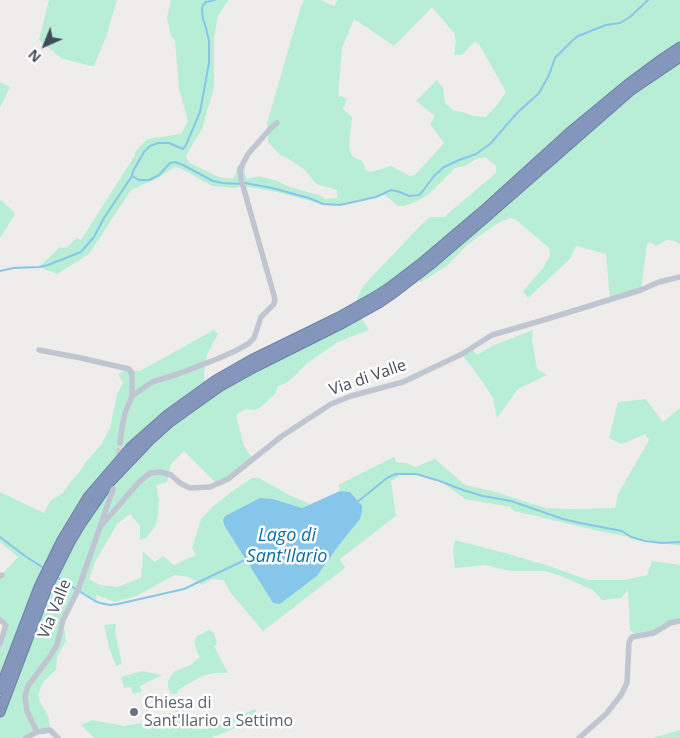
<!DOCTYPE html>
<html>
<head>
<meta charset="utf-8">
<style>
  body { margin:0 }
  #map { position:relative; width:680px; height:738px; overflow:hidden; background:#efedec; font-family:"Open Sans",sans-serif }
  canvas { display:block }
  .north { position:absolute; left:20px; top:20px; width:50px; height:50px; -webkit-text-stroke:4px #fff; paint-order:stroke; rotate:224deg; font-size:14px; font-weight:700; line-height:20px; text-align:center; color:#454c59 }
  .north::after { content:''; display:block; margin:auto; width:18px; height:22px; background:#454c59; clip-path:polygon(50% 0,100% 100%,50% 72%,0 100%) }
</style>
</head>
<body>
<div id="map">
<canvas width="680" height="738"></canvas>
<div class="north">N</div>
</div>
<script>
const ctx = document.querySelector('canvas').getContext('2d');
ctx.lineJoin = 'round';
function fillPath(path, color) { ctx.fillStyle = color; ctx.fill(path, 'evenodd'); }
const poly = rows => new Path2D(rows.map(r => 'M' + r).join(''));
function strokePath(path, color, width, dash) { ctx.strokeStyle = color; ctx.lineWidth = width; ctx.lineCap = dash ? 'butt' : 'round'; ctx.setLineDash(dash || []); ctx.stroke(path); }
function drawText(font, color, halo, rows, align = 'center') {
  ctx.font = font + ' "Open Sans",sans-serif'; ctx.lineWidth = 5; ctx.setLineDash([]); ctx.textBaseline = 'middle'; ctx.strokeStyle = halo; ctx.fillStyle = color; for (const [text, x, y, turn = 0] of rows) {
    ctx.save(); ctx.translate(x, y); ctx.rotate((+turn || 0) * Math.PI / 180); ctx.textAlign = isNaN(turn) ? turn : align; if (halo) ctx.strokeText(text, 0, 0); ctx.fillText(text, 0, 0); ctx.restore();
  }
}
fillPath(poly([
  [49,0,117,0,106,37,94,66,90,66,61,58,39,40],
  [171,0,228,0,218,16,214,37,214,88,202,129,188,152,186,158,190,163,219,177,233,179,238,166,242,166,245,167,245,173,247,179,259,176,277,181,290,187,322,196,325,199,337,198,337,190,316,184,304,169,287,158,281,156,268,142,268,130,267,123,301,6,304,0,320,0,334,6,338,0,680,0,680,47,483,211,356,308,358,296,364,285,421,225,430,217,444,217,496,173,496,166,485,157,476,159,465,166,455,168,429,194,418,201,404,206,398,206,385,195,344,204,325,205,277,192,243,186,235,188,212,186,184,170,176,167,170,170,158,178,131,190,89,254,57,274,39,267,60,247,63,248,69,246,76,238,81,240,135,155,135,152,147,139,181,134,188,121,179,89,175,41,171,35,167,18],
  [432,7,454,33,456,41,454,55,462,55,475,41,479,44,506,92,497,105,486,117,473,116,463,112,454,111,445,103,443,88,437,80,416,101,435,116,430,124,444,143,415,175,409,176,401,171,391,166,371,172,366,170,362,161,352,156,349,146,352,117,343,109,347,99,341,96,338,97,342,48,354,19,394,46],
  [680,57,680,244,674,241,667,240,656,246,650,242,647,244,641,290,610,299,606,254,576,246,570,259,528,298,523,291,543,268,550,255,549,248,515,219,510,218,498,223,479,236,466,246,448,265,421,282,414,278,574,140],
  [0,82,10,87,0,108],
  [1,200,11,209,15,214,0,238,0,201],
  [359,314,369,330,338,342,306,364,297,374,286,383,278,386,275,394,261,407,255,410,246,409,240,412,236,416,244,446,253,459,217,484,184,451,171,464,167,482,156,485,159,500,158,516,155,526,147,537,140,540,140,526,130,514,117,524,94,564,89,579,100,585,117,587,141,578,143,558,142,551,155,562,163,556,174,565,196,555,192,548,201,519,210,509,231,492,252,478,259,478,289,495,310,504,302,508,273,499,248,504,238,510,225,516,223,520,224,525,273,603,280,604,317,576,339,545,350,492,340,491,338,485,394,457,396,462,407,463,415,467,435,459,465,485,492,491,546,508,572,509,615,508,618,494,649,440,645,434,622,444,609,438,618,402,646,399,663,422,680,408,680,546,603,532,514,511,510,507,465,499,440,481,416,474,399,474,398,477,391,481,396,516,340,559,345,568,263,631,230,592,224,580,212,579,202,585,189,577,175,575,136,596,115,602,96,595,97,602,78,590,63,619,66,641,57,657,56,670,43,682,38,695,40,702,49,718,50,730,26,738,0,738,0,712,47,588,109,483,196,403],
  [213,329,218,334,207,355,204,373,205,387,166,416,88,497,0,689,0,644,6,625,0,620,0,576,18,557,0,542,0,492,44,513,50,501,63,493,71,481,79,473,85,463,101,445,110,428,117,394,123,383,118,374,129,369,140,371,210,332],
  [533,330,532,340,537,369,547,375,518,389,497,418,493,398,484,384,462,354,471,348,477,355,492,346],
  [455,540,505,553,546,565,589,580,624,580,647,575,652,561,680,565,680,621,654,633,638,636,630,630,628,590,621,598,602,600,593,590,561,576,545,571,510,571,485,565,455,568,453,552],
  [116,624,115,631,122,664,116,666,109,647,104,625],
  [209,630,214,633,217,644,214,646,228,673,216,673,202,676,178,690,177,694,171,694,168,687,168,681,171,675,175,671,191,665,200,657,197,652,194,642,197,636],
  [142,671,162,675,140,686,142,692,136,693,133,694,131,687,124,688,121,677],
  [255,709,257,714,247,723,211,738,94,738,81,725,92,720,124,726,135,724,165,719,177,710,202,729,211,728],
  [680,730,680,738,652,738]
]), '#b9eed6');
fillPath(poly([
  [340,491,350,492,362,506,362,511,360,519,339,545,317,576,280,604,273,603,224,525,223,520,225,516,260,498,273,499,302,508]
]), '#87c6eb');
strokePath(poly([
  [132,176,139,180,149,180,159,175,170,163,175,162,183,165,213,181,222,183,240,184],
  [245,183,272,188,309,198,323,204,340,205,376,197,391,190,400,192,409,196,419,195,422,192,434,176,444,167,459,160,476,154,490,144,517,113,539,93,549,75,555,58,573,40,578,36,606,25,620,23,630,17,648,0],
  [0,271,13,268,39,267,48,265,81,252,94,237,104,218,132,176,133,171,144,152,150,146,158,143,169,143,183,149,186,145,200,112,209,63,209,41,206,28,203,19,202,9,203,5,206,2,215,0],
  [356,503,387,478,396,474,416,474,440,481,463,490,483,496,511,501,563,519,580,523,622,531,631,537,645,541,662,543,680,542],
  [0,537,25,556,45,569],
  [55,576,95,601,100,603,110,605,118,604,184,589,247,559]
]), '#87c6eb', 2);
strokePath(poly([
  [117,462,120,443]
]), '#cdcdcf', 5.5, [5.5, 3]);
const highway = poly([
  [0,689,39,587,62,540,88,497,132,446,166,416,216,380,251,360,339,317,378,295,390,287,424,261,483,211,569,133,627,85,662,59,680,47],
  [0,712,47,588,70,542,82,522,109,483,150,440,170,422,219,387,255,367,343,323,379,303,395,292,430,265,486,217,630,91,680,57]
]);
strokePath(highway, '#6f81a7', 11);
strokePath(poly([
  [39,350,81,358,129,369,132,374,132,396],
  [120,443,122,428,125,413,132,396,152,382,178,374,217,359,235,351,248,344,254,338,261,317,274,304,275,299,241,179,240,169,248,154,271,128,277,123],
  [100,527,139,482,150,473,161,472,171,475,180,483,190,488,210,487,228,479,282,436,331,404,351,396,403,382,462,354,492,335,547,319,641,290,659,282,680,277],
  [0,576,2,575],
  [0,620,6,625,0,644],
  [37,732,27,711,25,696,28,686,51,655,57,645,63,620,78,590,100,527,113,489],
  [26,738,37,732,50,730,58,738],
  [579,738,606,714,621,695,627,683,629,642,632,637,654,633,670,623,680,621]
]), '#bfc6d2', 5.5);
strokePath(highway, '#8496bc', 9);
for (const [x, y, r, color] of [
  [134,712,5,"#6b7280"]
]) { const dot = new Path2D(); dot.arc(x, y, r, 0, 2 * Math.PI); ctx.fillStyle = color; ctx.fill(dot); strokePath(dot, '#fff', 2); }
drawText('16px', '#454c59', '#fff', [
  ["Via di Valle",368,378,-19],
  ["Via Valle",55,609,-68]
]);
drawText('16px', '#5b616d', '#fff', [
  ["Chiesa di",144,703],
  ["Sant'Ilario a Settimo",144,721]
], 'left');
drawText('italic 18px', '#0d6da4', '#fff', [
  ["Lago di",287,536],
  ["Sant'Ilario",287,557]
]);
</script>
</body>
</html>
